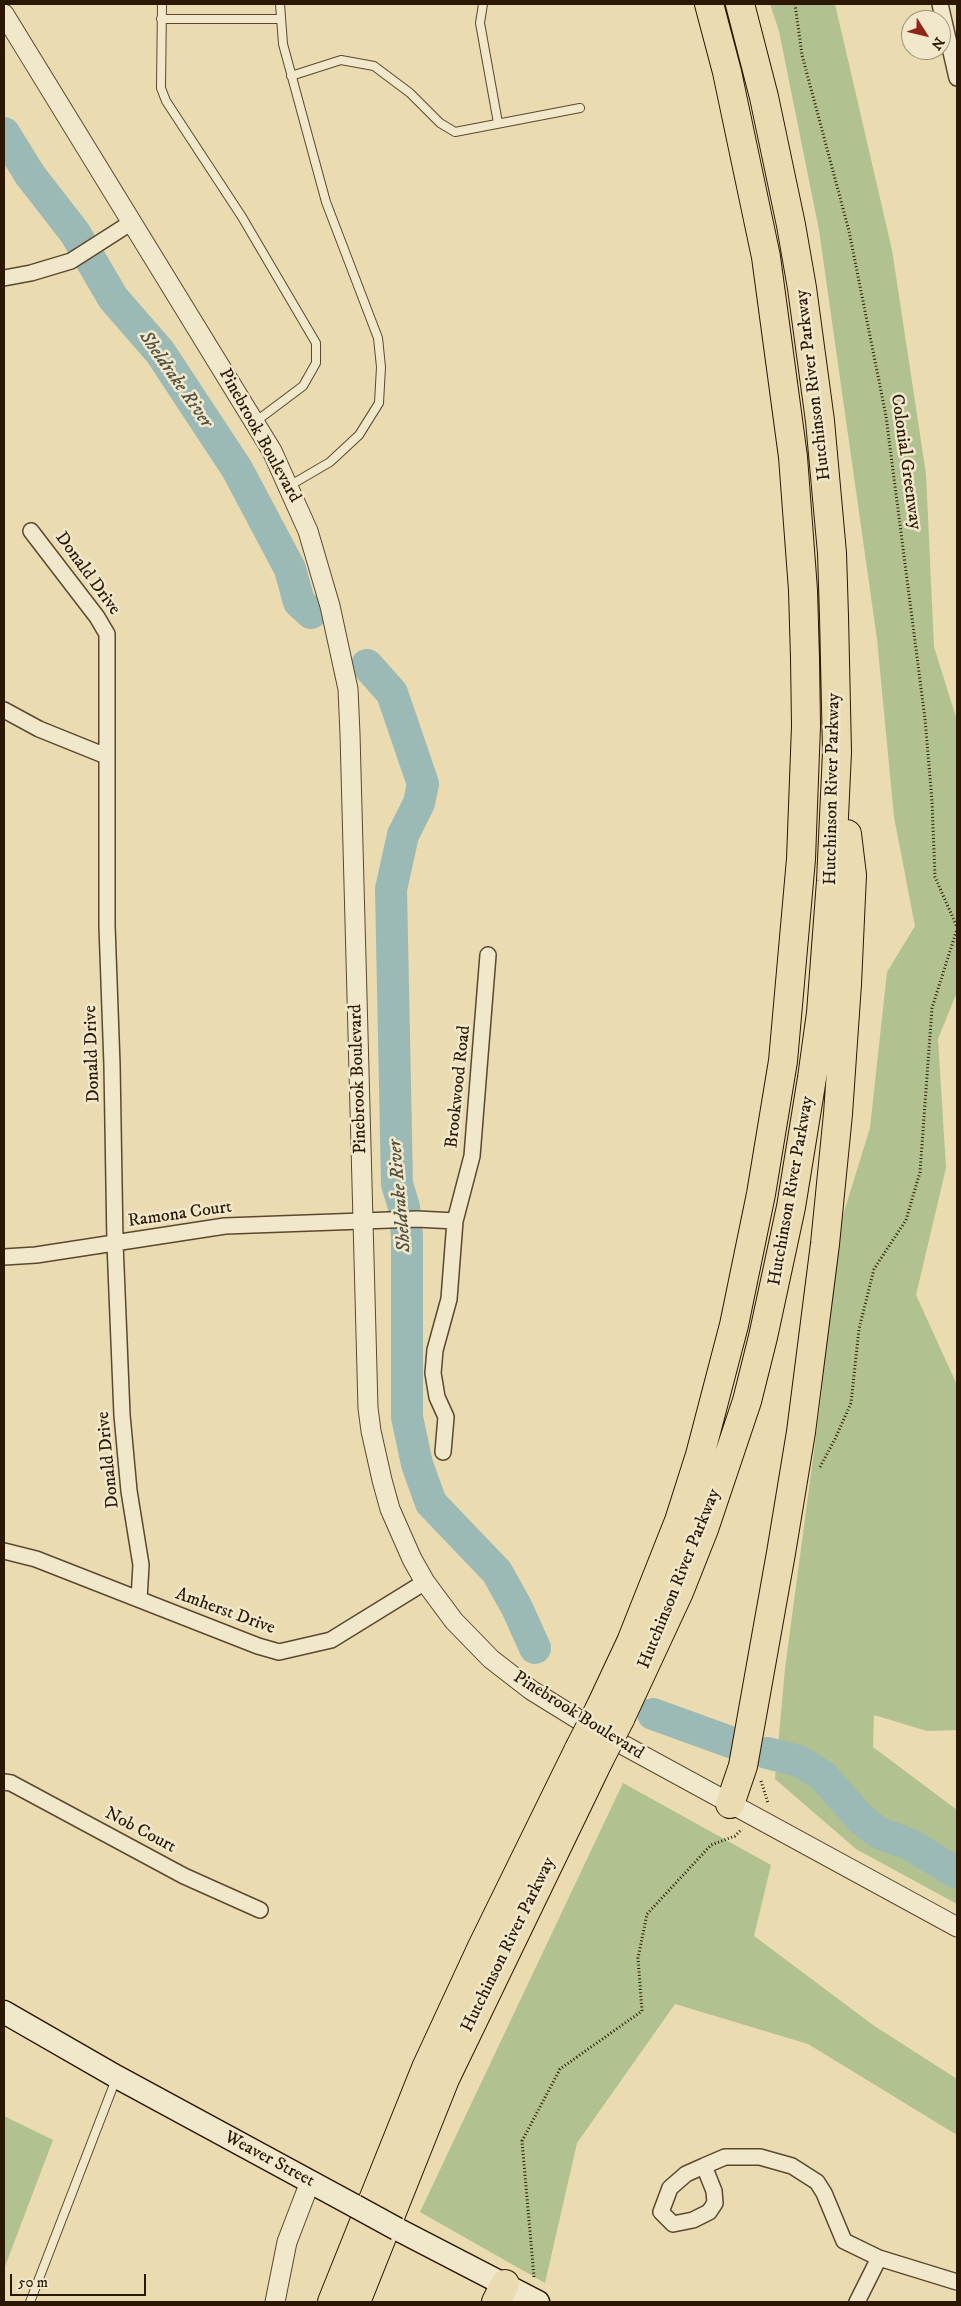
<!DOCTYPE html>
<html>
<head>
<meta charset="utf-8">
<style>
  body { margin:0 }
  #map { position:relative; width:961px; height:2306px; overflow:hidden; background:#eadbb0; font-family:"IM FELL DW Pica",serif }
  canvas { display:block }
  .frame { position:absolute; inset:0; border:5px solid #2b1702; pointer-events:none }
  .north { position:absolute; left:901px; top:10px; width:50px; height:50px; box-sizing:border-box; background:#f1e8cc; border:1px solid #a2947b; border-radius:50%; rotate:126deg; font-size:14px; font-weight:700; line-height:20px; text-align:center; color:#2b1702 }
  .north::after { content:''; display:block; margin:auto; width:18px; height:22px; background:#8f2418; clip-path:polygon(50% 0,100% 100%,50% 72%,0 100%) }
  .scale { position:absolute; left:10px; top:2274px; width:136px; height:22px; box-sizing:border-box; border:2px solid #2b1702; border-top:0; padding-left:6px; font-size:15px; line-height:18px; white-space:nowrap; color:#2b1702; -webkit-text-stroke:4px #f1e8cc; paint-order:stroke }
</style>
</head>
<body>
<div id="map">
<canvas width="961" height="2306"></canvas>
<div class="frame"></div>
<div class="north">N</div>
<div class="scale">50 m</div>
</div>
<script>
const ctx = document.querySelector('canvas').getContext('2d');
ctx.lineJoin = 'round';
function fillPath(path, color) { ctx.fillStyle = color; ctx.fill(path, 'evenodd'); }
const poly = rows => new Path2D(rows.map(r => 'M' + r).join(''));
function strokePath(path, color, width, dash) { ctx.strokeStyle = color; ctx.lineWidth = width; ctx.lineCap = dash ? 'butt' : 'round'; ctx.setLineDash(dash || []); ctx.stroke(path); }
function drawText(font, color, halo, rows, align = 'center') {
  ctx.font = font + ' "IM FELL DW Pica",serif'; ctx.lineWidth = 5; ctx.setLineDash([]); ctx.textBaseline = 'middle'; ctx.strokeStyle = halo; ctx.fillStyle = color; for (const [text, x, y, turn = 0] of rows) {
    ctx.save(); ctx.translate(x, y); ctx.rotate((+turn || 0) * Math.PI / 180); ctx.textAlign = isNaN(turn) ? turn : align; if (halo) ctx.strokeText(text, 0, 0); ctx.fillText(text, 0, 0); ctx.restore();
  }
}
fillPath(poly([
  [770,4,835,4,892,250,926,474,934,647,957,720,957,992,938,1039,946,1168,916,1295,957,1385,957,1730,927,1731,874,1715,873,1747,957,1810,957,1904,856,1849,775,1779,785,1669,821,1398,838,1231,870,1128,887,972,915,926,894,817,877,639,819,230,779,31],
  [623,1783,771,1865,754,1936,873,2025,957,2079,957,2135,808,2044,675,2004,577,2143,545,2283,420,2212],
  [4,2116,53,2140,4,2269]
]), '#b1c190');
strokePath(poly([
  [4,133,30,175,75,233,113,298,160,352,237,469,290,569,299,602,311,613],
  [367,665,392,693,423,784,419,803,403,835,391,889,397,1184,404,1207,407,1236,407,1417,417,1464,431,1503,497,1572,517,1608,535,1648],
  [653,1714,733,1743],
  [767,1753,799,1761,823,1776,861,1819,879,1833,909,1844,957,1873]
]), '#9bb9b5', 32);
const service = poly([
  [162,4,161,88,166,101,242,217,316,343,316,363,303,386,255,422],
  [280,4,283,44,326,202,378,338,381,367,379,403,359,435,330,462,289,486],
  [483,4,480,23,498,123],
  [161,19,280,19],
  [291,76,341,60,374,66,410,93,440,123,455,132,580,108],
  [30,2302,116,2079]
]);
const minor = poly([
  [940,4,957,78],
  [4,278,31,273,71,261,132,222],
  [31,531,97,617,107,634,107,926,112,1065,115,1243,122,1415,129,1491,141,1565,139,1599],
  [4,710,39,729,106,756],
  [4,1257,36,1255,225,1226,417,1219,455,1221],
  [443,1452,446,1417,437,1397,433,1373,435,1350,449,1299,455,1221,472,1156,488,955],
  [4,1551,36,1559,258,1646,279,1652,331,1640,425,1582],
  [4,1782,11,1783,184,1876,260,1910],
  [704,2166,725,2157,760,2157,792,2166,817,2182,824,2193,844,2241,879,2258,957,2282],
  [704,2166,714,2191,715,2203,709,2212,693,2220,673,2224,661,2212,670,2188,686,2174,704,2166],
  [857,2302,879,2258]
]);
const tertiary = poly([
  [4,14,272,451,308,531,330,606,348,689,350,734,368,1408,371,1431,382,1480,390,1509,412,1559,425,1582,454,1621,491,1659,531,1690,594,1729,957,1927],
  [275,2302,287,2242,310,2182]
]);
const secondary = poly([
  [4,2012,117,2077,355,2206],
  [397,2229,538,2302]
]);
const motorway = poly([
  [600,1708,631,1642,679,1521,700,1455,734,1325,761,1194,783,1061,801,859,806,726,805,658,803,590,793,457,766,257,727,72,709,4],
  [620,1719,679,1592,704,1529,747,1401,763,1337,791,1207,812,1078,821,1013,831,881,837,752,834,616,832,553,820,421,802,288,791,225,764,97,740,4],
  [730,1804,743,1766,781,1553,801,1432,825,1244,838,1114,847,984,852,875,847,834],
  [332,2302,426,2068,482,1947,579,1749],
  [356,2302,445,2079,599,1760],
  [496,2302,505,2284]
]);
strokePath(service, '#5b482e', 10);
strokePath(minor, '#5b482e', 18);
strokePath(tertiary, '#5b482e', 21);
strokePath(secondary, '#2b1702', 25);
strokePath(motorway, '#2b1702', 30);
strokePath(poly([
  [795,4,802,55,849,231,886,416,925,719,932,801,935,877,957,927],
  [820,1467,835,1439,851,1403,859,1329,874,1269,906,1220,920,1172,932,1008,957,929],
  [761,1781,768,1803],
  [534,2277,522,2141,560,2069,642,2011,638,1958,647,1914,711,1845,735,1836,742,1829]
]), '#2b1702', 3, [1, 2.5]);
strokePath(service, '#f1e8cc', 8);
strokePath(minor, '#f1e8cc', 15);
strokePath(tertiary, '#f1e8cc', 19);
strokePath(secondary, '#f1e8cc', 22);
strokePath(motorway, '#eadbb0', 28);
const secondaryBridge = poly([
  [355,2206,397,2229]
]);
const motorwayBridge = poly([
  [579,1749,600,1708],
  [599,1760,620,1719]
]);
strokePath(secondaryBridge, '#2b1702', 25, []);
strokePath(motorwayBridge, '#2b1702', 30, []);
strokePath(secondaryBridge, '#f1e8cc', 22);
strokePath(motorwayBridge, '#eadbb0', 28);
drawText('18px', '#2b1702', '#f1e8cc', [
  ["Hutchinson River Parkway",814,385,-97],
  ["Pinebrook Boulevard",259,436,61],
  ["Colonial Greenway",905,462,82],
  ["Donald Drive",87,574,54],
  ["Hutchinson River Parkway",833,789,-89],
  ["Donald Drive",93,1054,-92],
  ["Pinebrook Boulevard",359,1079,-92],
  ["Brookwood Road",459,1087,-84],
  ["Hutchinson River Parkway",792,1191,-80],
  ["Ramona Court",180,1215,-8],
  ["Donald Drive",109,1460,-96],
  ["Hutchinson River Parkway",680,1579,-68],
  ["Amherst Drive",225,1612,20],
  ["Pinebrook Boulevard",578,1716,32],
  ["Nob Court",140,1831,28],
  ["Hutchinson River Parkway",509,1945,-64],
  ["Weaver Street",269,2160,28]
]);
drawText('italic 19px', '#525041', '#f1e8cc', [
  ["Sheldrake River",175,380,55],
  ["Sheldrake River",401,1196,-95]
]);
</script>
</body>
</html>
